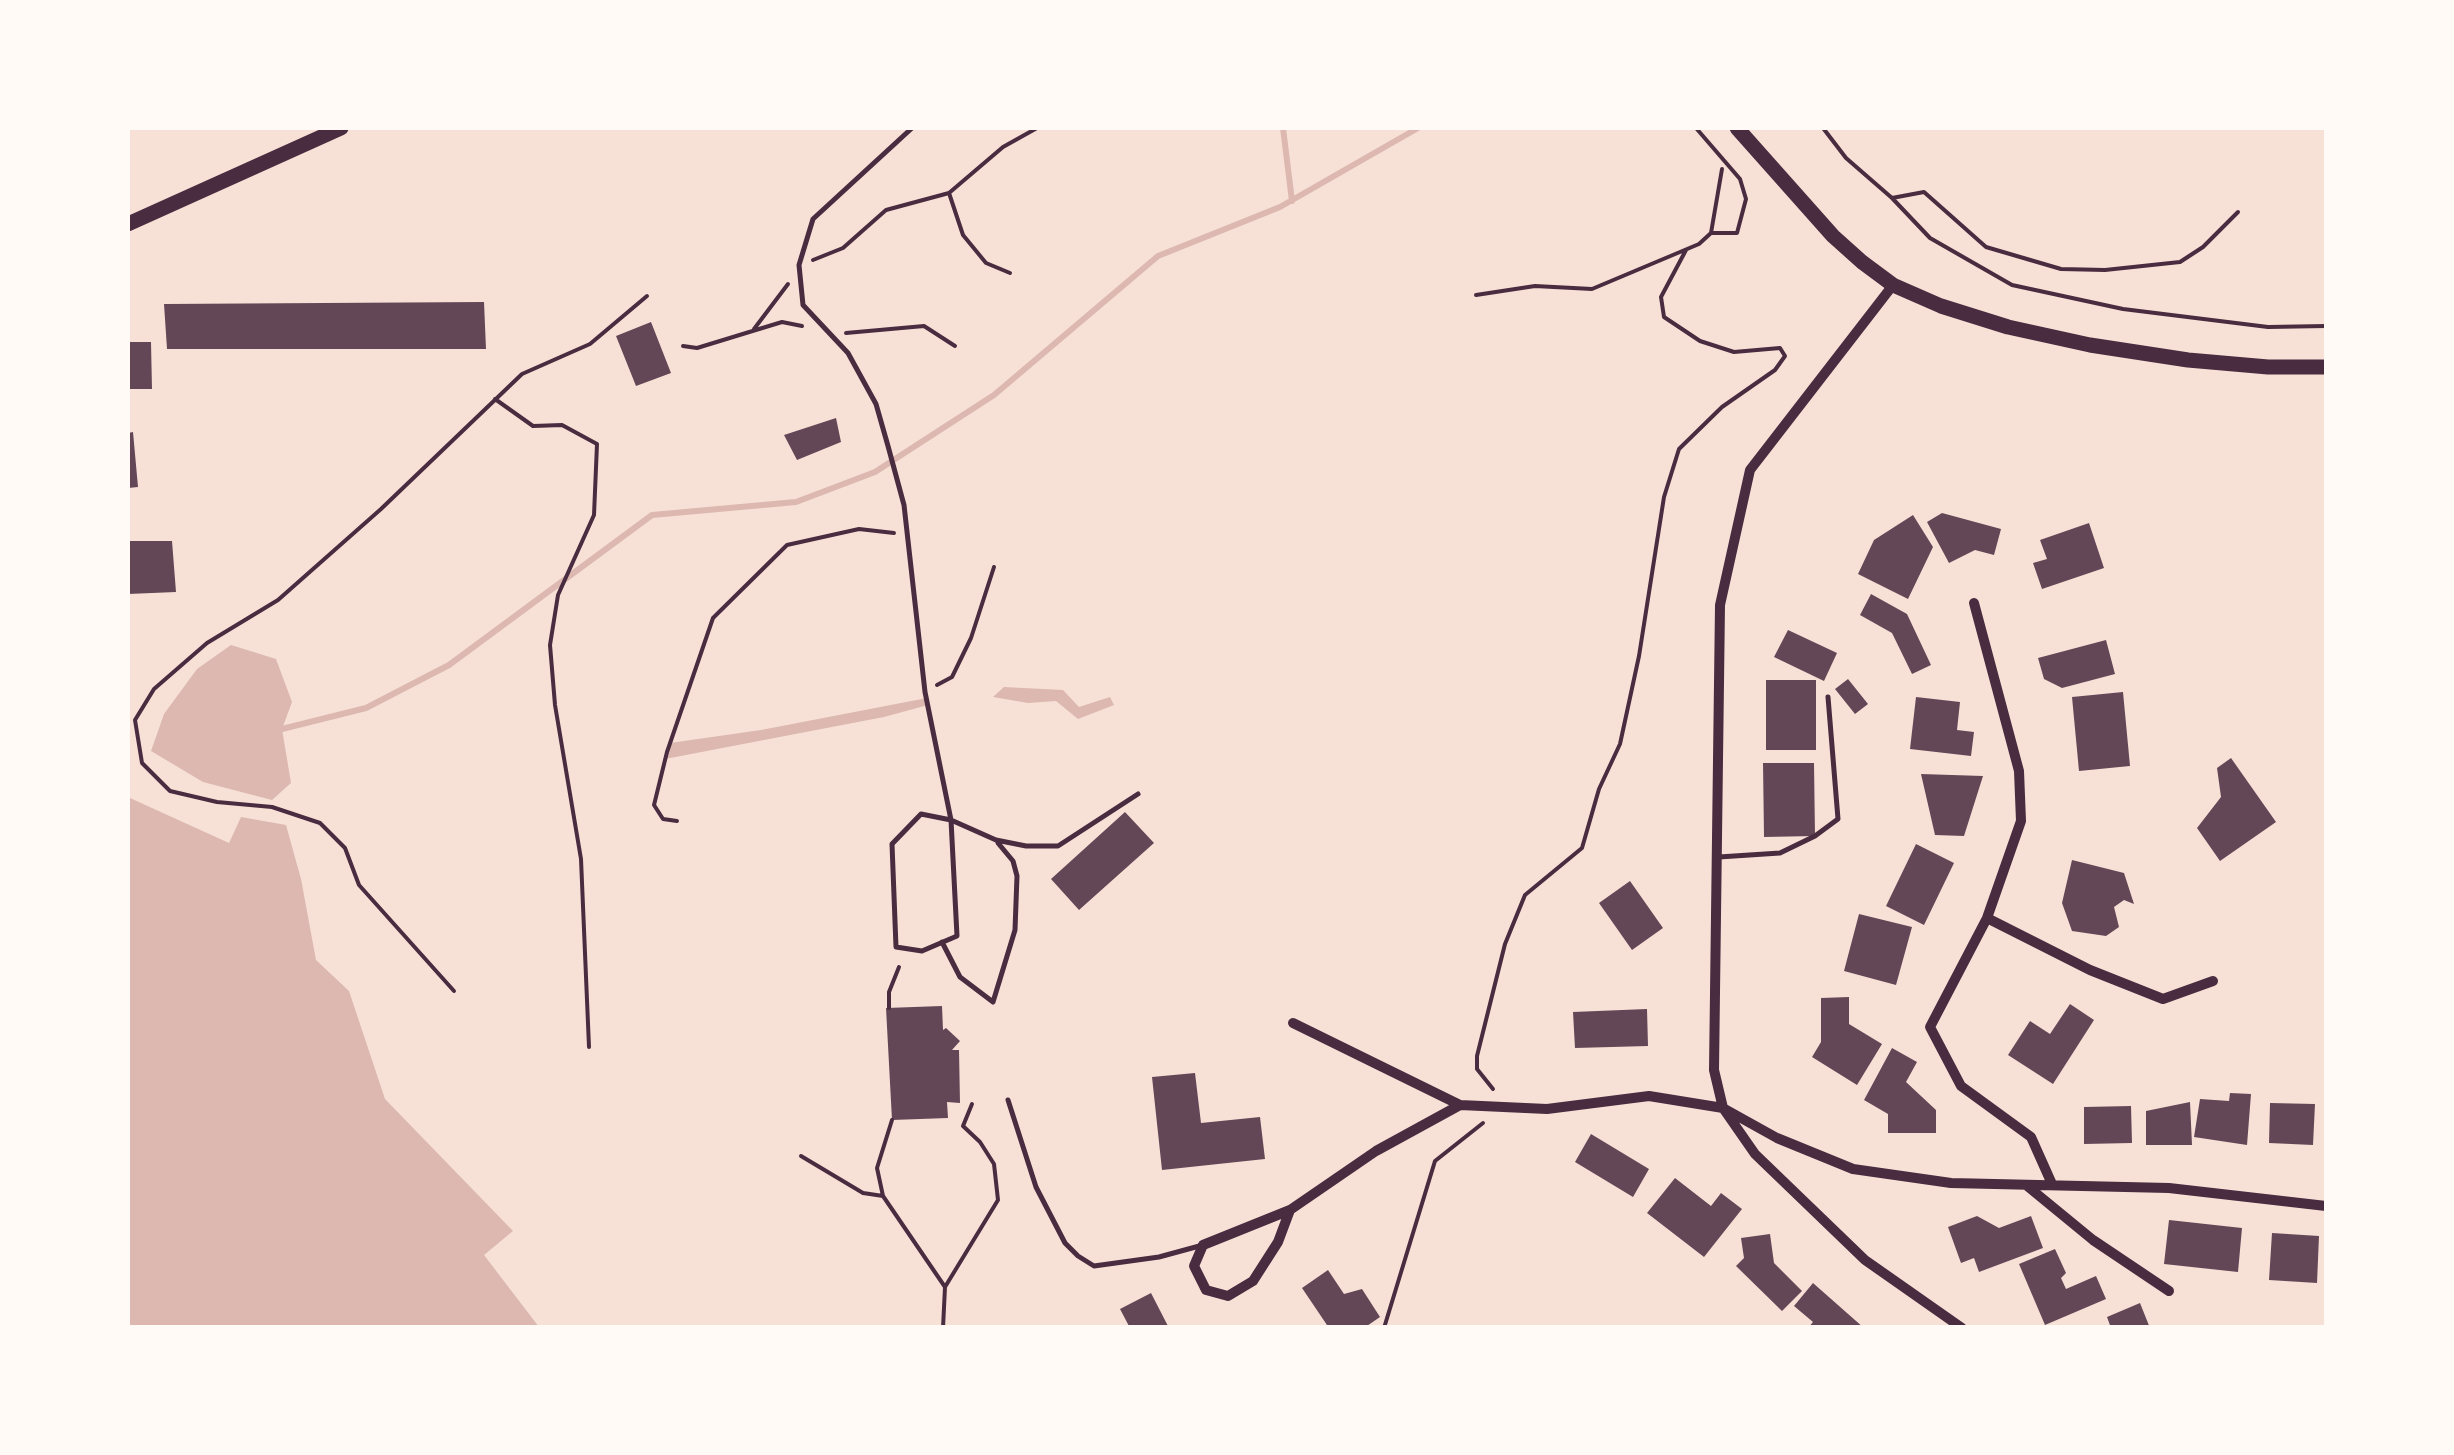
<!DOCTYPE html>
<html>
<head>
<meta charset="utf-8">
<style>
  body { margin:0 }
  #map { position:relative; width:2454px; height:1455px; overflow:hidden; background:#f7e1d7; font-family:Quicksand,sans-serif }
  canvas { display:block }
  .frame { position:absolute; inset:0; border:130px solid #fffaf5; pointer-events:none }
</style>
</head>
<body>
<div id="map">
<canvas width="2454" height="1455"></canvas>
<div class="frame"></div>
</div>
<script>
const ctx = document.querySelector('canvas').getContext('2d');
ctx.lineJoin = 'round';
function fillPath(path, color) { ctx.fillStyle = color; ctx.fill(path, 'evenodd'); }
const poly = rows => new Path2D(rows.map(r => 'M' + r).join(''));
function strokePath(path, color, width, dash) { ctx.strokeStyle = color; ctx.lineWidth = width; ctx.lineCap = dash ? 'butt' : 'round'; ctx.setLineDash(dash || []); ctx.stroke(path); }
fillPath(poly([
  [231,645,276,659,292,702,282,729,291,783,272,800,203,782,151,751,164,714,197,669],
  [1004,687,1063,690,1079,707,1110,697,1114,705,1078,719,1056,701,1028,703,993,697],
  [927,698,928,705,884,717,665,759,670,743,761,730],
  [130,798,229,843,241,817,286,825,301,879,316,960,349,991,385,1099,513,1231,484,1255,539,1327,128,1327]
]), '#dcb8b0');
strokePath(poly([
  [1283,128,1292,201],
  [282,729,366,708,449,665,652,515,796,502,875,472,994,395,1158,256,1280,207,1418,128]
]), '#dcb8b0', 6);
fillPath(poly([
  [484,302,486,349,167,349,164,304],
  [651,322,671,373,636,386,616,336],
  [128,342,151,342,152,389,128,389],
  [836,418,841,442,797,460,784,435],
  [133,432,138,487,128,488,128,433],
  [1942,513,2001,529,1994,555,1975,550,1949,563,1927,522],
  [1913,515,1933,547,1908,599,1858,574,1874,540],
  [2089,523,2104,568,2042,589,2033,563,2047,559,2040,540],
  [128,541,172,541,176,592,128,594],
  [1871,594,1907,614,1931,665,1912,674,1892,633,1860,615],
  [1788,630,1837,653,1824,681,1774,657],
  [2106,640,2115,674,2062,688,2044,679,2038,658],
  [1848,679,1868,704,1855,714,1835,689],
  [1766,680,1816,680,1816,750,1766,750],
  [2123,692,2130,766,2079,771,2072,697],
  [1916,697,1960,702,1957,730,1974,732,1971,756,1910,749],
  [2231,758,2276,822,2220,861,2197,828,2221,797,2217,768],
  [1763,763,1814,763,1815,836,1764,837],
  [1921,774,1983,776,1964,836,1935,835],
  [1125,812,1154,843,1079,910,1051,879],
  [1916,844,1954,863,1924,925,1886,906],
  [2072,860,2124,873,2134,904,2124,900,2114,907,2119,927,2106,936,2072,931,2062,903],
  [1630,881,1663,928,1632,950,1599,903],
  [1859,914,1912,927,1896,985,1844,971],
  [1849,997,1849,1024,1882,1044,1857,1085,1812,1057,1821,1042,1821,998],
  [2070,1004,2094,1020,2053,1084,2008,1055,2030,1021,2050,1034],
  [942,1006,943,1030,946,1028,960,1041,952,1050,959,1050,960,1103,947,1102,948,1118,892,1120,886,1008],
  [1647,1009,1648,1046,1575,1048,1573,1012],
  [1892,1048,1917,1062,1906,1082,1936,1110,1936,1133,1888,1133,1888,1114,1864,1100],
  [1195,1073,1201,1123,1260,1117,1265,1159,1162,1170,1152,1077],
  [2230,1093,2251,1094,2247,1145,2194,1137,2200,1099,2229,1101],
  [2190,1102,2192,1145,2146,1145,2146,1111],
  [2270,1103,2315,1104,2313,1145,2269,1143],
  [2131,1106,2132,1143,2084,1144,2084,1107],
  [1591,1134,1649,1169,1633,1197,1575,1162],
  [1675,1178,1711,1206,1721,1193,1742,1209,1704,1257,1647,1213],
  [1977,1216,1999,1228,2031,1216,2043,1248,1979,1272,1974,1258,1961,1263,1948,1227],
  [2169,1220,2242,1228,2238,1272,2164,1264],
  [2272,1233,2319,1236,2317,1283,2269,1280],
  [1770,1234,1774,1263,1802,1291,1782,1311,1736,1266,1744,1258,1741,1238],
  [2055,1249,2066,1273,2061,1278,2066,1289,2096,1276,2106,1299,2045,1325,2019,1264],
  [1328,1270,1344,1294,1362,1289,1380,1317,1364,1328,1329,1328,1302,1288],
  [1813,1283,1864,1328,1808,1328,1813,1322,1794,1306],
  [1151,1293,1169,1328,1130,1328,1120,1309],
  [2140,1303,2150,1328,2111,1328,2107,1317]
]), '#644757');
strokePath(poly([
  [1696,128,1740,179,1746,199,1737,233,1711,233],
  [1823,128,1846,158,1892,198,1930,238,2012,285,2123,309,2268,327,2326,326],
  [949,193,963,235,986,263,1010,273],
  [1892,198,1924,192,1986,247,2061,269,2105,270,2180,262,2203,247,2238,212],
  [813,260,843,248,886,210,949,193,1003,147,1037,128],
  [1476,295,1535,286,1592,289,1699,244,1711,233,1722,169],
  [754,329,788,284],
  [846,333,924,326,955,346],
  [683,346,697,348,782,322,802,326],
  [495,399,533,426,562,425,597,444,594,515,558,595,550,645,555,705,581,859,589,1047],
  [937,685,952,677,971,638,994,567],
  [677,821,663,819,654,805,667,752,713,618,787,545,859,529,894,533],
  [454,991,359,885,345,848,320,823,272,807,217,802,170,791,142,763,135,720,154,689,207,643,278,600,381,509,522,374,590,344,647,296],
  [889,1008,889,992,899,967],
  [1493,1089,1477,1069,1477,1056,1505,944,1525,895,1582,848,1599,789,1620,744,1639,656,1664,497,1679,449,1722,407,1775,370,1785,356,1780,348,1734,352,1700,341,1664,317,1661,297,1686,250],
  [801,1156,863,1193,883,1196,877,1168,892,1120],
  [883,1196,945,1287,943,1328],
  [945,1287,998,1200,994,1164,980,1142,963,1126,972,1104],
  [1384,1328,1435,1161,1483,1123]
]), '#4a2c40', 4);
strokePath(poly([
  [912,128,813,219,799,265,803,305,848,353,876,404,888,446,904,505,925,692,951,820,957,936,922,951,896,947,892,844,921,814,951,820,996,840,1026,846,1058,846,1138,794],
  [1719,857,1780,853,1815,836,1838,819,1828,697],
  [942,942,960,977,993,1002,1015,930,1017,876,1013,861,998,843],
  [1008,1100,1036,1187,1065,1243,1078,1256,1094,1266,1159,1257,1203,1245]
]), '#4a2c40', 5);
strokePath(poly([
  [1893,285,1750,470,1720,605,1714,1070,1723,1108,1755,1154,1865,1260,1962,1328],
  [1974,603,2019,771,2021,821,1987,918,1930,1027,1961,1086,2031,1137,2052,1184],
  [1987,918,2090,970,2163,999,2213,981],
  [1293,1023,1460,1105],
  [2026,1185,2093,1240,2169,1291],
  [1290,1210,1278,1242,1253,1281,1228,1296,1206,1290,1194,1266,1203,1245,1290,1210,1376,1151,1460,1105,1547,1109,1649,1096,1723,1108,1777,1138,1853,1169,1951,1183,2169,1188,2326,1206]
]), '#4a2c40', 10);
strokePath(poly([
  [1737,128,1833,236,1862,262,1893,285,1941,306,2008,327,2090,345,2188,360,2268,367,2326,367],
  [128,224,341,128]
]), '#4a2c40', 15);
</script>
</body>
</html>
